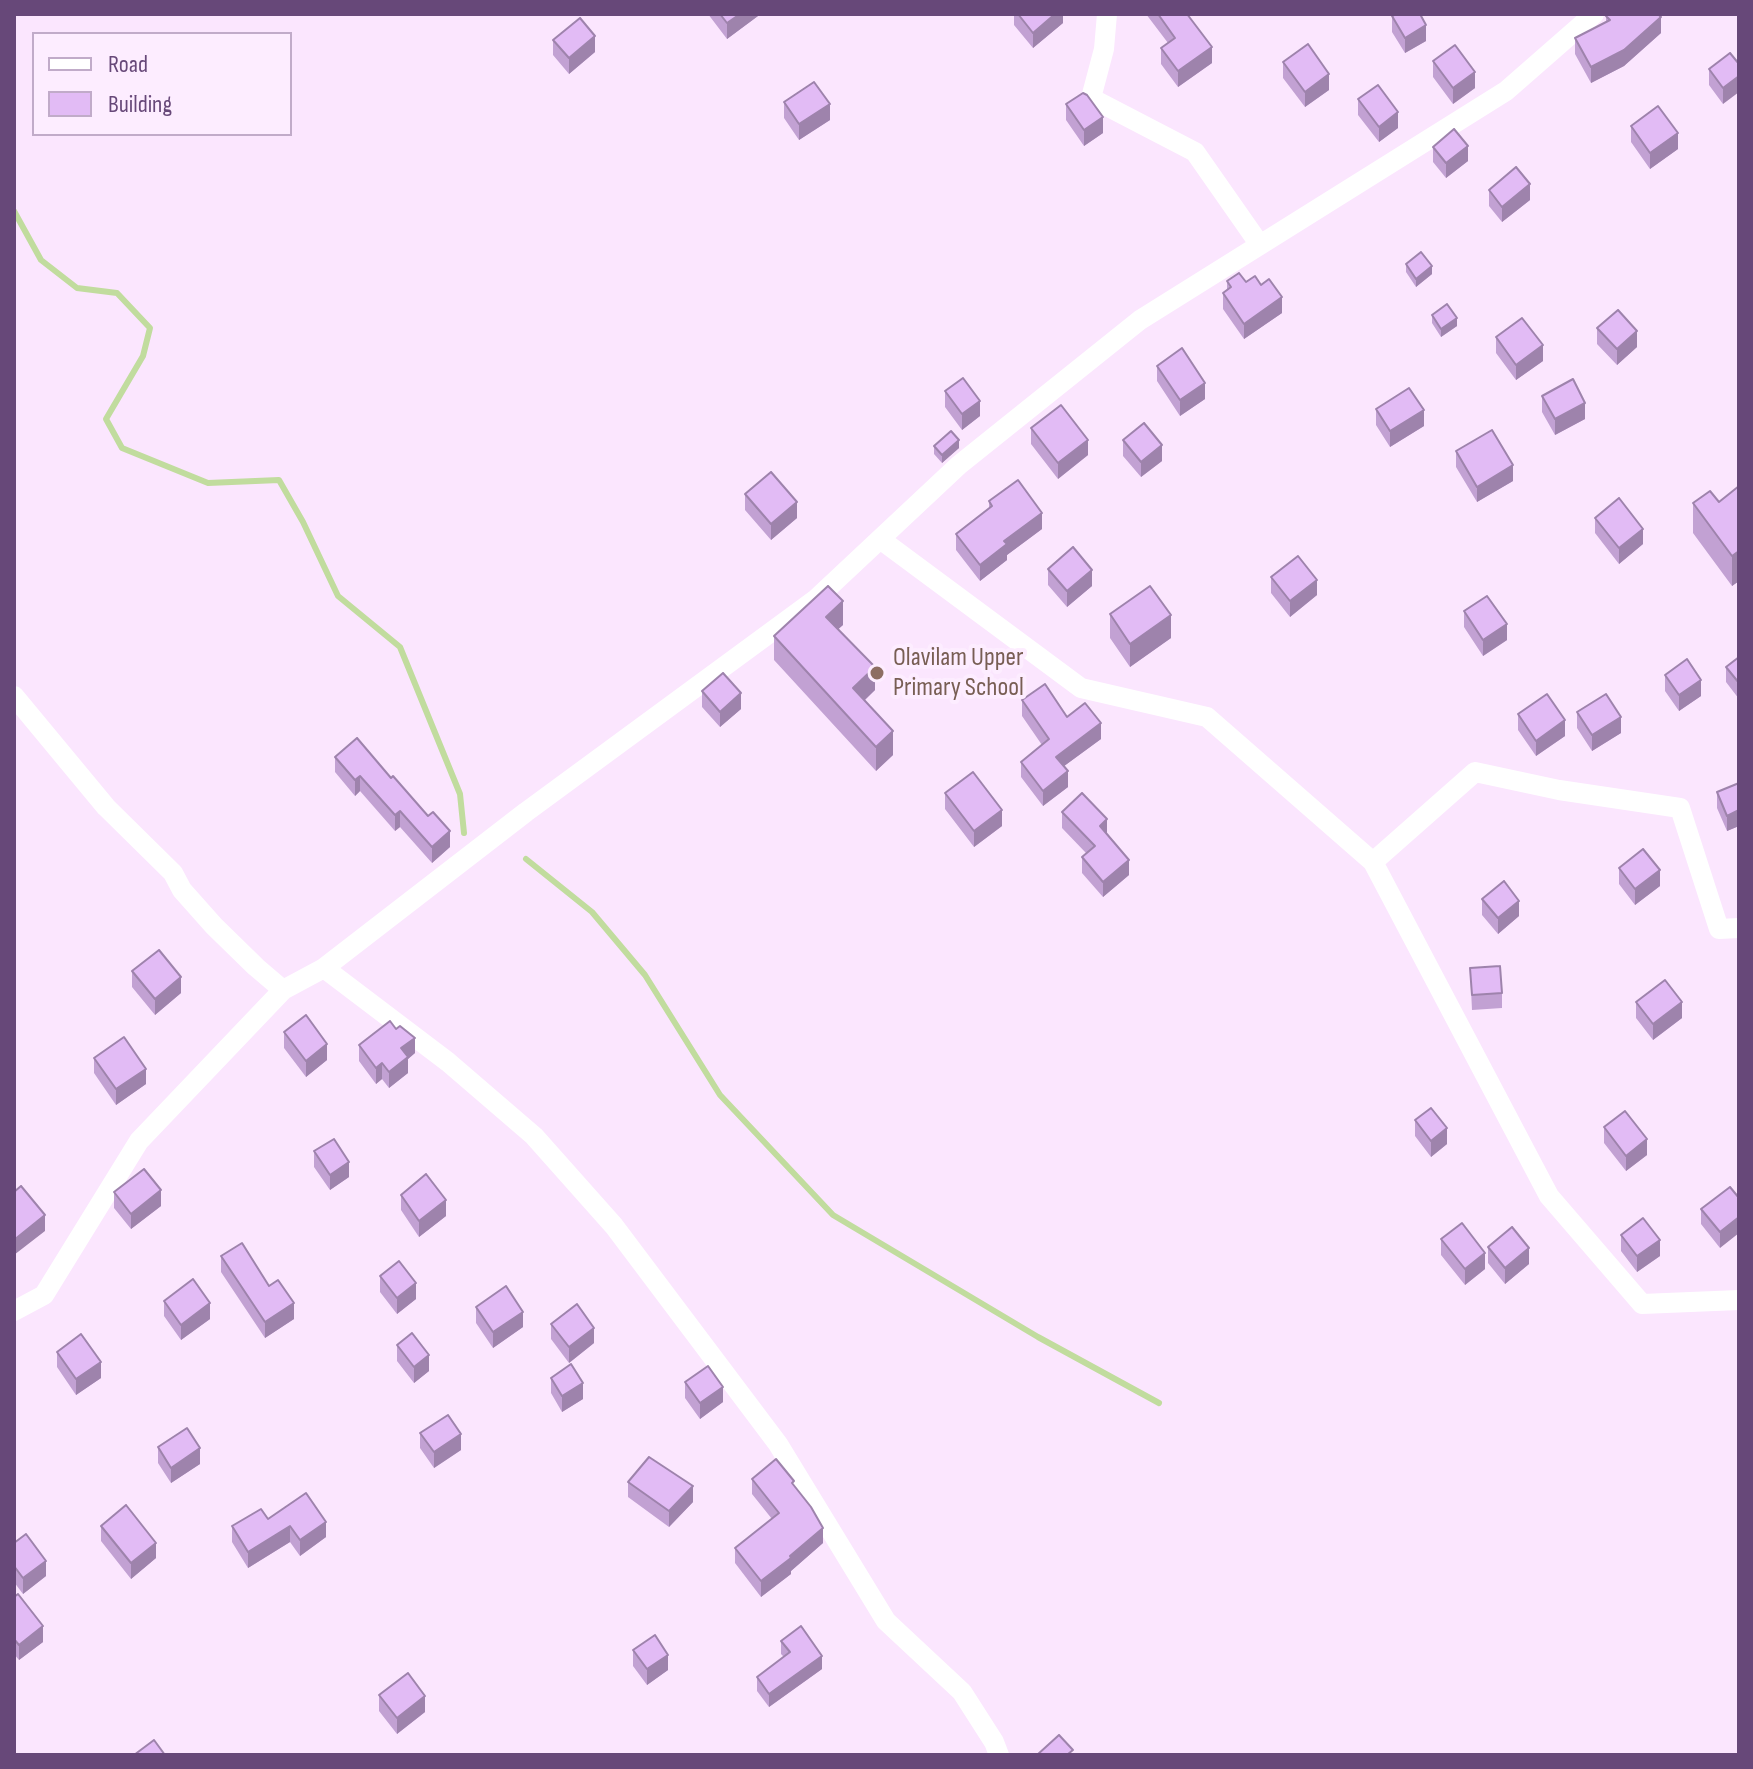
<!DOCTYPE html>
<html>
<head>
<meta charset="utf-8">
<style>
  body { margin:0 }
  #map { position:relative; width:1753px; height:1769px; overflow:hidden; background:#fbe6fe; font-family:"Sofia Sans Condensed",sans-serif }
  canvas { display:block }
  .frame { position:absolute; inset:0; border:16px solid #674879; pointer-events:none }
  .legend { position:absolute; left:32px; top:32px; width:260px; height:104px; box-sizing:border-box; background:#fdedff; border:2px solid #c1abc9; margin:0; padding:10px 14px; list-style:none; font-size:24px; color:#674879 }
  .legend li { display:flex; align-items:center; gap:16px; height:40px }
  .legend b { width:40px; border:2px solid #c1abc9 }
</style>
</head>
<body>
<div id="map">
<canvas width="1753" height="1769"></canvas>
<div class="frame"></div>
<ul class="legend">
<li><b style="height:10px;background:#fff"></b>Road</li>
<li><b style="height:22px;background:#e2bbf5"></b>Building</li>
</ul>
</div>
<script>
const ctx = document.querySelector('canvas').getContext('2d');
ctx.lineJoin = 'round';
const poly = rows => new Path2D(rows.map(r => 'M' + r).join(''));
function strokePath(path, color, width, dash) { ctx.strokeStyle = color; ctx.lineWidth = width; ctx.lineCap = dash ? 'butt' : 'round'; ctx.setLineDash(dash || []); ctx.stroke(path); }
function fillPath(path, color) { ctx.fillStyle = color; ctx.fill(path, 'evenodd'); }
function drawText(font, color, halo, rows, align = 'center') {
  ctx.font = font + ' "Sofia Sans Condensed",sans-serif'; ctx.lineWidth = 8; ctx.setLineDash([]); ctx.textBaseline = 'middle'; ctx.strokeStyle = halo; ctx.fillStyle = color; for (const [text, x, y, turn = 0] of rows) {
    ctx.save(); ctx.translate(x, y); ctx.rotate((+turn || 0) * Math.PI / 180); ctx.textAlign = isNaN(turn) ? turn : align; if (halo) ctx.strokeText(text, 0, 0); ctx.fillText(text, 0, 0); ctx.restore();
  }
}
strokePath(poly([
  [14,211,41,260,77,288,117,293,150,328,143,356,106,419,122,448,208,483,279,480,303,522,338,596,400,647,460,794,464,833],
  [526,859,592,912,645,975,720,1095,833,1215,1038,1337,1159,1403]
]), '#c1dc9e', 6);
strokePath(poly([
  [1107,14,1104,49,1091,98,1195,152,1260,245],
  [880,539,1081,688,1207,717,1373,862,1549,1196,1642,1304,1739,1300],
  [14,696,106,807,173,873,182,890,214,926,256,967,283,990,324,968,448,1062,534,1136,614,1226,778,1444,886,1621,962,1692,994,1742,999,1755],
  [1373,862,1475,772,1559,790,1680,808,1719,929,1739,928],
  [324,968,526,812,816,599,959,465,1140,320,1506,91,1594,14],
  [14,1311,44,1295,139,1141,283,990]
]), '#fff', 20);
fillPath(poly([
  [708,14,758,14,758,16,727,39],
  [1014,14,1063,14,1063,23,1033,48,1014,25],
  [1146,14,1187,14,1212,63,1178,87,1161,64,1161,48,1168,43],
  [1392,16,1426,41,1405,53,1392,32],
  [1606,16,1661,33,1624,66,1591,83,1575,54,1575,38,1606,22],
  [553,40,595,52,569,74,553,55],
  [1433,61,1475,88,1453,104,1433,77],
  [1283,62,1329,90,1305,107,1283,78],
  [1739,64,1723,104,1709,85,1709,69],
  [1358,99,1398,128,1379,142,1358,115],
  [784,102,830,120,799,140,784,118],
  [1066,104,1103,133,1084,146,1066,120],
  [1631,126,1678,149,1650,169,1631,142],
  [1433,147,1468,161,1446,178,1433,162],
  [1489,190,1530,200,1502,222,1489,206],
  [1406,264,1432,274,1416,287,1406,272],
  [1227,281,1246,282,1282,313,1244,339,1223,309,1223,293,1227,290],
  [1432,315,1457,326,1441,337,1432,323],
  [1597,328,1637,347,1617,365,1597,344],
  [1496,337,1543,361,1516,380,1496,353],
  [1157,366,1205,399,1180,416,1157,381],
  [945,391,980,416,962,430,945,407],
  [1542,396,1585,419,1555,435,1542,412],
  [1376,409,1424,426,1390,447,1376,425],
  [1031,428,1088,455,1058,479,1031,444],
  [1123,440,1162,461,1141,477,1123,456],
  [934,446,959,448,942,463,934,454],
  [1456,451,1513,481,1477,502,1456,467],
  [1739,486,1739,581,1732,586,1693,533,1693,503,1719,502],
  [745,494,797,518,771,540,745,510],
  [989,501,1042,529,1007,555,1007,560,980,581,956,550,956,534,989,509],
  [1595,518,1643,544,1619,564,1595,533],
  [1048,569,1092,586,1067,607,1048,585],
  [1271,577,1317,595,1290,617,1271,593],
  [1464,611,1507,640,1483,656,1464,627],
  [1110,614,1171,638,1130,667,1110,638],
  [843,625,838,629,875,690,865,700,893,755,876,771,774,660,774,636],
  [1739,657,1739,699,1726,682,1726,667],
  [1665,675,1701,696,1679,711,1665,691],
  [702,691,741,709,720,727,702,707],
  [1022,700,1101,739,1064,766,1068,787,1043,806,1021,777,1021,762,1042,745,1022,716],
  [1577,712,1621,733,1592,751,1577,728],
  [1518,714,1565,736,1536,756,1518,730],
  [335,757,450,847,432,863,400,827,395,831,360,791,355,796,335,772],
  [1739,783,1739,826,1727,831,1717,808,1717,792],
  [945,793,1002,826,974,847,945,809],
  [1062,812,1107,834,1129,875,1103,897,1082,873,1082,857,1086,853,1062,828],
  [1619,868,1660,886,1635,905,1619,884],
  [1482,899,1519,916,1498,934,1482,915],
  [1470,968,1502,993,1502,1008,1472,1010],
  [132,971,181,993,155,1015,132,987],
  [1636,1002,1682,1018,1653,1040,1636,1018],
  [284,1032,327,1060,306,1077,284,1048],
  [359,1045,415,1053,408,1059,408,1073,389,1088,382,1079,376,1084,359,1061],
  [94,1058,146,1084,116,1105,94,1073],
  [1415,1120,1447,1144,1431,1157,1415,1136],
  [1604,1127,1647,1155,1626,1171,1604,1143],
  [314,1151,349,1177,330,1190,314,1167],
  [114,1192,161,1206,131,1229,114,1208],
  [401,1195,446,1216,419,1237,401,1210],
  [1739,1198,1720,1248,1701,1224,1701,1209],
  [1621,1235,1660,1256,1637,1272,1621,1251],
  [1441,1239,1485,1269,1465,1285,1441,1255],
  [1488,1247,1529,1264,1505,1284,1488,1263],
  [221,1256,269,1286,294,1319,265,1338,221,1272],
  [380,1276,416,1299,397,1314,380,1292],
  [164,1301,210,1319,181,1340,164,1316],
  [476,1307,523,1327,493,1348,476,1323],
  [551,1324,594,1343,569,1363,551,1339],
  [397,1345,429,1371,414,1383,397,1361],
  [57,1352,101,1378,76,1395,57,1367],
  [551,1378,583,1399,562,1412,551,1393],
  [685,1382,723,1402,700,1419,685,1398],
  [420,1433,461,1450,434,1468,420,1448],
  [158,1447,200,1464,171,1483,158,1463],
  [752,1479,794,1487,823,1543,791,1571,791,1574,761,1597,735,1563,735,1548,772,1519,752,1494],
  [628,1482,693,1502,669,1527,628,1497],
  [268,1519,326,1537,300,1556,290,1542,248,1568,232,1542,232,1526],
  [101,1526,156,1558,131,1579,101,1541],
  [14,1543,46,1576,23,1594,14,1582],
  [14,1597,43,1642,19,1660,14,1654],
  [781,1641,822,1669,769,1707,757,1691,757,1677,784,1657,781,1654],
  [633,1650,668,1670,647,1685,633,1666],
  [379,1695,425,1712,397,1734,379,1711]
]), '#c2a1d3');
fillPath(poly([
  [740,14,758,14,758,16,727,39,727,23],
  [1055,14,1063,14,1063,23,1033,48,1033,33],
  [1661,17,1661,33,1624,66,1591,83,1591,67],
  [1426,25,1426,41,1405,53,1405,38],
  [595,36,595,52,569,74,569,58],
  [1212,47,1212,63,1178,87,1178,71],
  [1475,72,1475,88,1453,104,1453,88],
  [1329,74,1329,90,1305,107,1305,92],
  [1739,76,1739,92,1723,104,1723,88],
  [830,104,830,120,799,140,799,124],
  [1398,112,1398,128,1379,142,1379,127],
  [1103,117,1103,133,1084,146,1084,130],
  [1678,133,1678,149,1650,169,1650,153],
  [1468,146,1468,161,1446,178,1446,163],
  [1530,184,1530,200,1502,222,1502,207],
  [1432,266,1432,274,1416,287,1416,279],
  [1282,297,1282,313,1244,339,1244,324],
  [1457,318,1457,326,1441,337,1441,329],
  [1637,331,1637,347,1617,365,1617,349],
  [1543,345,1543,361,1516,380,1516,365],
  [1205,383,1205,399,1180,416,1180,400],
  [980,401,980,416,962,430,962,414],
  [1585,403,1585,419,1555,435,1555,419],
  [1424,410,1424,426,1390,447,1390,431],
  [959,440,959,448,942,463,942,455],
  [1088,440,1088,455,1058,479,1058,463],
  [1162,445,1162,461,1141,477,1141,462],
  [1513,465,1513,481,1477,502,1477,487],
  [797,502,797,518,771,540,771,524],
  [1042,513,1042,529,1007,555,1007,560,980,581,980,565,1004,541],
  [1643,529,1643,544,1619,564,1619,548],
  [1739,551,1739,581,1732,586,1732,556],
  [1092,570,1092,586,1067,607,1067,591],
  [1317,580,1317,595,1290,617,1290,601],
  [843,601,843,625,826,640,826,617],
  [1171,615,1171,638,1130,667,1130,644],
  [1507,624,1507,640,1483,656,1483,640],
  [875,667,875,690,853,711,853,688],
  [1701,680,1701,696,1679,711,1679,695],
  [741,693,741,709,720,727,720,712],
  [1621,717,1621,733,1592,751,1592,735],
  [1565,720,1565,736,1536,756,1536,741],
  [1101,723,1101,739,1056,772,1056,757],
  [893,731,893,755,876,771,876,747],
  [1068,771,1068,787,1043,806,1043,791],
  [360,776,360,791,355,796,355,780],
  [1002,810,1002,826,974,847,974,831],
  [1739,810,1739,826,1727,831,1727,816],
  [400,811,400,827,395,831,395,815],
  [1107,819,1107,835,1100,826],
  [450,831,450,847,432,863,432,847],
  [1129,860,1129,875,1103,897,1103,882],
  [1660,870,1660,886,1635,905,1635,889],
  [1519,901,1519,916,1498,934,1498,918],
  [181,977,181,993,155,1015,155,999],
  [1682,1002,1682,1018,1653,1040,1653,1024],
  [415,1038,415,1053,408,1059,408,1073,389,1088,389,1072,401,1048],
  [327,1044,327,1060,306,1077,306,1061],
  [382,1063,382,1079,376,1084,376,1068],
  [146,1069,146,1084,116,1105,116,1089],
  [1447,1128,1447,1144,1431,1157,1431,1141],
  [1647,1139,1647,1155,1626,1171,1626,1156],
  [349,1162,349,1177,330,1190,330,1175],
  [161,1190,161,1206,131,1229,131,1214],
  [446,1200,446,1216,419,1237,419,1221],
  [45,1215,45,1231,14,1255,14,1240],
  [1739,1217,1739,1233,1720,1248,1720,1232],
  [1660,1240,1660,1256,1637,1272,1637,1256],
  [1529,1248,1529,1264,1505,1284,1505,1268],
  [1485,1253,1485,1269,1465,1285,1465,1269],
  [416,1283,416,1299,397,1314,397,1298],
  [210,1303,210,1319,181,1340,181,1325],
  [294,1303,294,1319,265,1338,265,1322],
  [523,1312,523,1327,493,1348,493,1332],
  [594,1328,594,1343,569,1363,569,1347],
  [429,1355,429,1371,414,1383,414,1367],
  [101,1362,101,1378,76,1395,76,1379],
  [583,1383,583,1399,562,1412,562,1396],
  [723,1387,723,1402,700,1419,700,1403],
  [461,1434,461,1450,434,1468,434,1452],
  [200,1448,200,1464,171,1483,171,1468],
  [693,1486,693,1502,669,1527,669,1511],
  [326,1522,326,1537,300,1556,300,1540],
  [290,1526,290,1542,248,1568,248,1552],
  [823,1528,823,1543,791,1571,791,1574,761,1597,761,1581],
  [156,1543,156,1558,131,1579,131,1563],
  [46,1561,46,1576,23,1594,23,1578],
  [43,1626,43,1642,19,1660,19,1645],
  [668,1655,668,1670,647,1685,647,1669],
  [822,1656,822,1669,769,1707,769,1694],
  [425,1696,425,1712,397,1734,397,1718]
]), '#9e83ac');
const building = poly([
  [720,14,740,14,727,23,720,14],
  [1018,14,1055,14,1033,33,1018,14],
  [1158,14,1187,14,1212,47,1178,71,1161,48,1175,38,1158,14],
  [1396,14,1420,14,1426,25,1405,38,1392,16,1396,14],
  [1608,14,1658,14,1661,17,1624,50,1591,67,1575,38,1610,20,1606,16,1608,14],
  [580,18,595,36,569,58,553,40,580,18],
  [1308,44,1329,74,1305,92,1283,62,1308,44],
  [1455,45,1475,72,1453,88,1433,61,1455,45],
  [1730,53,1739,64,1739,76,1723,88,1709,69,1730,53],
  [814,82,830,104,799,124,784,102,814,82],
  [1378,85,1398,112,1379,127,1358,99,1378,85],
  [1083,93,1087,95,1103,117,1084,130,1066,104,1083,93],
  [1658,106,1678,133,1650,153,1631,126,1658,106],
  [1454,129,1468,146,1446,163,1433,147,1454,129],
  [1516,167,1530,184,1502,207,1489,190,1516,167],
  [1421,252,1432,266,1416,279,1406,264,1421,252],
  [1239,273,1246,282,1255,276,1261,285,1269,279,1282,297,1244,324,1223,293,1231,287,1227,281,1239,273],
  [1447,304,1457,318,1441,329,1432,315,1447,304],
  [1618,310,1637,331,1617,349,1597,328,1618,310],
  [1522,318,1543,345,1516,365,1496,337,1522,318],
  [1182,348,1205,383,1180,400,1157,366,1182,348],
  [963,378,980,401,962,414,945,391,963,378],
  [1573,379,1585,403,1555,419,1542,396,1573,379],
  [1409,388,1424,410,1390,431,1376,409,1409,388],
  [1061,405,1088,440,1058,463,1031,428,1061,405],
  [1144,423,1162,445,1141,462,1123,440,1144,423],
  [1492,430,1513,465,1477,487,1456,451,1492,430],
  [951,431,959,440,942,455,934,446,951,431],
  [771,472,797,502,771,524,745,494,771,472],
  [1018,480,1042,513,1004,541,1007,544,980,565,956,534,992,506,989,501,1018,480],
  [1739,486,1739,551,1732,556,1693,503,1710,491,1719,502,1739,486],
  [1619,498,1643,529,1619,548,1595,518,1619,498],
  [1073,547,1092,570,1067,591,1048,569,1073,547],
  [1298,556,1317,580,1290,601,1271,577,1298,556],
  [828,586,843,601,826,617,875,667,853,688,893,731,876,747,774,636,828,586],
  [1150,586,1171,615,1130,644,1110,614,1150,586],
  [1487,596,1507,624,1483,640,1464,611,1487,596],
  [1739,657,1739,683,1726,667,1739,657],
  [1687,659,1701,680,1679,695,1665,675,1687,659],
  [723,673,741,693,720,712,702,691,723,673],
  [1045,684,1067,717,1085,703,1101,723,1056,757,1068,771,1043,791,1021,762,1049,739,1022,700,1045,684],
  [1547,694,1565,720,1536,741,1518,714,1547,694],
  [1606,694,1621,717,1592,735,1577,712,1606,694],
  [357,738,391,778,393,776,428,816,433,812,450,831,432,847,400,811,395,815,360,776,355,780,335,757,357,738],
  [973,772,1002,810,974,831,945,793,973,772],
  [1739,783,1739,810,1727,816,1717,792,1739,783],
  [1082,793,1107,819,1100,826,1129,860,1103,882,1082,857,1095,846,1062,812,1082,793],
  [1643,849,1660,870,1635,889,1619,868,1643,849],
  [1504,881,1519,901,1498,918,1482,899,1504,881],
  [159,950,181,977,155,999,132,971,159,950],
  [1500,966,1502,993,1472,995,1470,968,1500,966],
  [1665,980,1682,1002,1653,1024,1636,1002,1665,980],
  [306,1015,327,1044,306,1061,284,1032,306,1015],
  [390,1021,396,1029,400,1026,415,1038,401,1048,408,1057,389,1072,382,1063,376,1068,359,1045,390,1021],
  [124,1037,146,1069,116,1089,94,1058,124,1037],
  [1431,1108,1447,1128,1431,1141,1415,1120,1431,1108],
  [1625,1111,1647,1139,1626,1156,1604,1127,1625,1111],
  [334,1139,349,1162,330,1175,314,1151,334,1139],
  [144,1169,161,1190,131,1214,114,1192,144,1169],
  [426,1174,446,1200,419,1221,401,1195,426,1174],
  [21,1186,45,1215,14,1240,14,1192,21,1186],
  [1730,1187,1739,1198,1739,1217,1720,1232,1701,1209,1730,1187],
  [1643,1218,1660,1240,1637,1256,1621,1235,1643,1218],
  [1462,1223,1485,1253,1465,1269,1441,1239,1462,1223],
  [1512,1227,1529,1248,1505,1268,1488,1247,1512,1227],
  [242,1243,269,1286,278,1280,294,1303,265,1322,221,1256,242,1243],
  [399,1261,416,1283,397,1298,380,1276,399,1261],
  [193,1279,210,1303,181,1325,164,1301,193,1279],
  [506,1286,523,1312,493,1332,476,1307,506,1286],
  [577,1304,594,1328,569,1347,551,1324,577,1304],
  [412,1333,429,1355,414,1367,397,1345,412,1333],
  [81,1334,101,1362,76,1379,57,1352,81,1334],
  [571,1364,583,1383,562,1396,551,1378,571,1364],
  [708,1366,723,1387,700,1403,685,1382,708,1366],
  [448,1415,461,1434,434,1452,420,1433,448,1415],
  [187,1428,200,1448,171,1468,158,1447,187,1428],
  [649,1457,693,1486,669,1511,628,1482,649,1457],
  [776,1459,794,1481,792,1483,811,1507,823,1528,790,1556,791,1558,761,1581,735,1548,779,1513,752,1479,776,1459],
  [306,1493,326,1522,300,1540,290,1526,248,1552,232,1526,261,1509,268,1519,306,1493],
  [126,1505,156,1543,131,1563,101,1526,126,1505],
  [26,1534,46,1561,23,1578,14,1566,14,1543,26,1534],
  [18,1594,43,1626,19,1645,14,1639,14,1597,18,1594],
  [801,1626,822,1656,769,1694,757,1677,790,1652,781,1641,801,1626],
  [655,1635,668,1655,647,1669,633,1650,655,1635],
  [408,1673,425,1696,397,1718,379,1695,408,1673],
  [1059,1735,1073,1750,1068,1754,1070,1755,1037,1755,1059,1735],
  [154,1740,165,1755,134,1755,154,1740]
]);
fillPath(building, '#e2bbf5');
strokePath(building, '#9e83ac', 2);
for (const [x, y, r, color] of [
  [877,673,8,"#8d6e63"]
]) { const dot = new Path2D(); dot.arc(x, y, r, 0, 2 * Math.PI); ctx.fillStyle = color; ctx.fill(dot); strokePath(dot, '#fdedff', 3); }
drawText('26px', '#785e54', '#fdedff', [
  ["Olavilam Upper",893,658],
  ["Primary School",893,688]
], 'left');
</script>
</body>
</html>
